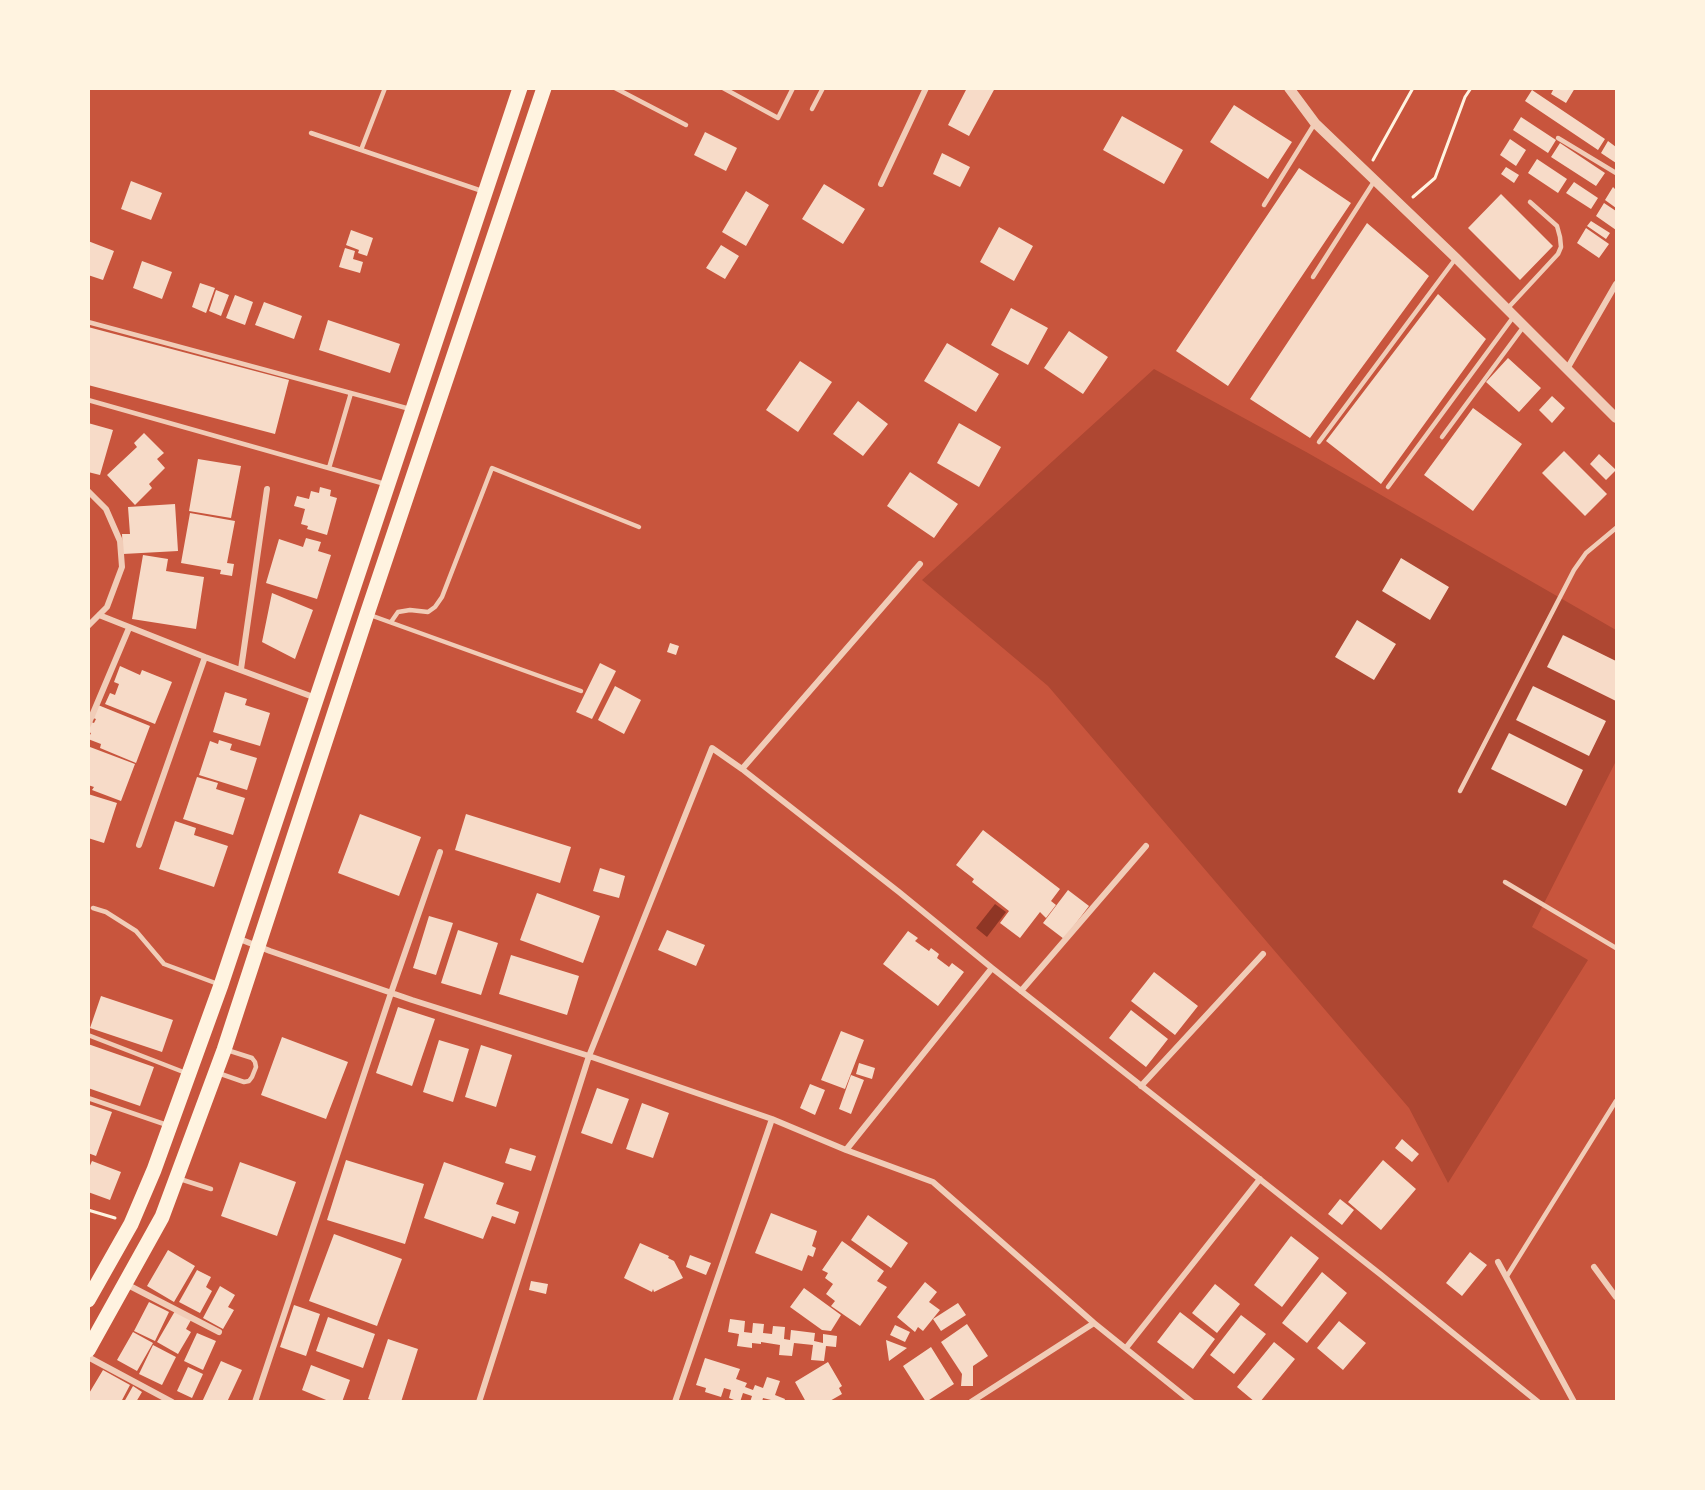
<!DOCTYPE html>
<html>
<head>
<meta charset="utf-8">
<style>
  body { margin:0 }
  #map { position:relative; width:1705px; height:1490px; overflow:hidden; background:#c8553d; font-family:"Fira Sans Condensed",sans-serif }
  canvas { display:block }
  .frame { position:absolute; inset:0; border:90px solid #fff3e0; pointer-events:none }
</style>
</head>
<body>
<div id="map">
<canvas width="1705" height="1490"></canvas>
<div class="frame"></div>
</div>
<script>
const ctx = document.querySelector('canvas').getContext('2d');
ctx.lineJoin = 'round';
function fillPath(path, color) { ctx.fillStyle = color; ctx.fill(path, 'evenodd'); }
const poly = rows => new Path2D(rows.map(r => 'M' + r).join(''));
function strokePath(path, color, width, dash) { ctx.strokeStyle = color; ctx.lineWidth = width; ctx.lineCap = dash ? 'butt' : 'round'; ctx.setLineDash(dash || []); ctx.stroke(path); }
fillPath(poly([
  [1154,369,1308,453,1616,630,1616,761,1532,927,1588,960,1448,1183,1409,1108,1048,686,922,580]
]), '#ae4732');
fillPath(poly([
  [995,904,1006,912,987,937,976,928]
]), '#8f3625');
fillPath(poly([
  [967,88,995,88,969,136,948,125],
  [1554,88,1575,88,1566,103,1551,94],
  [1532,90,1605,139,1598,150,1525,101],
  [1234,105,1292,142,1268,179,1210,142],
  [1122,116,1183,150,1164,184,1103,150],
  [1521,117,1556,140,1548,153,1513,130],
  [705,132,737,148,726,171,694,155],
  [1510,139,1526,150,1516,166,1500,155],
  [1608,141,1616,147,1616,163,1601,153],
  [1560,143,1605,173,1596,186,1551,157],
  [942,153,970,167,960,187,933,174],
  [1537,159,1567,179,1558,193,1528,173],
  [1506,167,1519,175,1514,183,1501,174],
  [1299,168,1351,203,1228,386,1176,351],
  [131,181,162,193,151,220,121,209],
  [1574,182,1598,198,1591,209,1566,193],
  [824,184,865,209,843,244,802,219],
  [1613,187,1616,190,1616,208,1605,200],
  [746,191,769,205,746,246,722,232],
  [1501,194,1553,246,1520,280,1468,228],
  [1604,203,1616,211,1616,230,1596,216],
  [1591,221,1610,233,1606,239,1587,226],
  [1367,223,1429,276,1310,438,1250,399],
  [999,227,1033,246,1014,281,980,262],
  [1586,228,1609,244,1599,258,1577,243],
  [351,230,373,238,367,256,358,253,359,250,346,245],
  [88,241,114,251,103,280,88,275],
  [721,245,739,256,725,279,706,268],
  [345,248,355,251,353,259,363,262,360,273,339,267],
  [142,261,172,272,162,299,133,288],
  [200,283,215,288,206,313,192,307],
  [216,290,229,295,221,316,209,311],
  [1438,294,1486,339,1381,484,1326,441],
  [235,295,253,302,245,325,226,318],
  [264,302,302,316,294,339,255,325],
  [1011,308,1048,328,1028,365,991,345],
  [328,320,400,344,390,373,319,350],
  [88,327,289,380,275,434,88,385],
  [1069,331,1108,357,1083,394,1044,368],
  [947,343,999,374,976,412,924,381],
  [1508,358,1541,388,1519,412,1486,382],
  [800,361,832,382,798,432,766,410],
  [1552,396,1565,408,1552,423,1539,410],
  [858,401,888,424,863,456,833,434],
  [1473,408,1522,444,1473,511,1424,475],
  [88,423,113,430,100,475,88,472],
  [959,423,1001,447,979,487,937,463],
  [144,433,164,453,157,459,165,468,149,484,152,488,135,505,107,475,137,447,134,443],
  [1564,451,1607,494,1585,516,1542,473],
  [1599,454,1616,470,1606,480,1590,464],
  [198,459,241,466,231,518,189,511],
  [910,472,958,504,934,538,887,506],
  [320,487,331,490,330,496,337,498,327,535,307,529,308,526,301,524,305,509,294,506,297,496,309,499,311,491,319,493],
  [175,504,178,551,123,554,122,534,130,534,128,507],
  [190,513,235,521,227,563,234,564,232,576,220,574,221,570,181,563],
  [306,538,321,542,318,551,331,555,317,599,266,583,279,539,303,547],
  [143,555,168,559,166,571,204,577,196,629,132,619],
  [1401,558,1449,587,1430,620,1382,591],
  [272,593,313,610,295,659,262,642],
  [1357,620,1396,644,1374,680,1335,657],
  [1563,635,1616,661,1616,701,1547,667],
  [670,643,679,646,676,655,667,652],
  [600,663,616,671,592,719,576,712],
  [120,666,140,675,142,670,172,682,155,724,105,704,110,693,115,695,119,684,114,682],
  [615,686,641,700,624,734,598,720],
  [1533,686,1606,721,1589,756,1516,720],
  [225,692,247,699,245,705,270,713,260,746,213,732],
  [98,705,150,726,136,763,100,748,101,744,88,739,91,733,88,732,88,729,91,722,94,723,96,719,93,718],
  [1509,733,1583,770,1566,806,1491,769],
  [219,740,232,744,230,750,257,758,247,790,199,775,210,741,218,744],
  [90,747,135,764,121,801,92,790,94,787,88,785,88,752],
  [197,777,218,783,216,789,245,798,233,835,183,819],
  [88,794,117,803,104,843,88,838],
  [360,814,421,837,399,896,338,873],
  [466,814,571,847,560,883,455,850],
  [175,821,196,828,194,835,228,846,214,887,159,869],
  [983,830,1060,889,1051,901,1056,905,1046,918,1040,912,1020,938,1000,923,1009,911,972,882,974,879,956,865],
  [600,868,625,876,619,898,593,891],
  [1068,890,1089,906,1064,939,1043,923],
  [537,893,600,916,583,963,520,940],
  [429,916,453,923,436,975,413,968],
  [458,930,498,943,481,995,441,983],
  [667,930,705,945,696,966,658,950],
  [908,931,918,938,915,941,929,951,931,948,939,954,937,958,949,967,952,963,964,972,938,1006,883,964],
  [511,955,579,976,567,1015,499,994],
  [1154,972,1198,1006,1175,1035,1131,1001],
  [101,996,173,1020,162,1052,90,1028],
  [398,1007,435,1019,412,1086,376,1073],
  [1131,1010,1168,1039,1146,1067,1109,1038],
  [841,1031,864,1040,845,1089,821,1080],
  [282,1037,348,1062,326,1119,261,1095],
  [439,1040,469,1049,453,1102,423,1092],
  [88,1044,154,1067,140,1106,88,1088],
  [481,1045,512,1055,496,1107,465,1097],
  [859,1063,875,1068,872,1079,856,1074],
  [851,1075,864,1080,851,1114,839,1109],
  [810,1084,825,1090,815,1115,800,1108],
  [597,1088,629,1099,612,1144,581,1133],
  [642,1103,669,1113,653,1158,626,1149],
  [88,1104,112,1112,96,1156,88,1153],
  [1402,1139,1419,1154,1412,1162,1395,1148],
  [510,1148,536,1156,531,1171,505,1163],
  [346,1160,424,1184,405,1244,327,1220],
  [1383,1160,1416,1189,1381,1230,1348,1202],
  [92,1161,121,1172,110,1200,88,1192,88,1170],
  [240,1162,296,1182,277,1236,221,1216],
  [444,1162,504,1183,496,1204,519,1212,515,1224,492,1216,483,1239,424,1218],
  [1340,1199,1354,1210,1342,1225,1328,1214],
  [771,1213,817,1231,812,1246,816,1248,813,1257,808,1255,802,1271,755,1253],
  [868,1215,908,1243,891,1268,851,1240],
  [334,1234,402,1259,377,1326,309,1301],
  [1291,1236,1319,1258,1282,1307,1254,1285],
  [842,1241,884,1271,877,1281,887,1287,860,1326,831,1306,835,1301,826,1294,833,1284,825,1278,828,1273,822,1270],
  [640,1243,669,1256,668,1258,674,1261,683,1278,654,1292,653,1289,652,1292,624,1278],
  [168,1250,195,1266,174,1302,147,1286],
  [1470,1252,1487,1265,1462,1296,1446,1283],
  [690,1255,711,1263,706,1275,686,1267],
  [197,1270,211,1277,206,1287,212,1291,200,1313,179,1302],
  [1322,1272,1347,1293,1307,1343,1282,1323],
  [531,1281,548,1284,546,1294,529,1290],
  [925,1282,937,1292,929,1302,940,1310,923,1331,918,1327,915,1332,897,1317],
  [1215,1284,1240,1304,1217,1333,1192,1313],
  [220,1286,235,1295,228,1307,234,1310,223,1329,203,1318],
  [804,1288,841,1315,831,1331,822,1330,790,1307],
  [149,1302,169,1312,155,1341,134,1331],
  [958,1303,966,1315,941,1331,933,1319],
  [294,1305,320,1314,306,1356,280,1347],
  [175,1311,191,1320,186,1329,191,1332,178,1354,157,1342],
  [1180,1312,1215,1339,1193,1369,1157,1342],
  [1241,1315,1266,1334,1234,1374,1210,1355],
  [328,1317,375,1334,363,1368,316,1351],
  [730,1319,745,1321,744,1332,752,1333,753,1323,764,1324,763,1333,772,1334,773,1326,785,1327,784,1339,790,1340,791,1330,815,1333,814,1341,823,1343,823,1334,837,1336,836,1347,826,1346,824,1361,811,1360,813,1345,794,1343,792,1356,779,1355,780,1345,761,1342,761,1344,752,1343,752,1348,737,1346,739,1334,728,1332],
  [1339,1321,1366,1343,1343,1370,1317,1348],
  [967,1324,988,1356,973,1366,973,1386,961,1386,962,1374,941,1342],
  [895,1325,910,1332,905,1342,890,1335],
  [133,1332,153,1343,137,1371,117,1360],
  [197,1333,216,1341,203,1370,184,1361],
  [388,1339,418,1349,401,1402,376,1402,368,1399],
  [886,1340,907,1348,889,1361],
  [1274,1342,1295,1359,1260,1402,1255,1402,1237,1387],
  [153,1345,176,1357,162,1385,139,1374],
  [931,1347,954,1384,926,1402,903,1366],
  [705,1358,740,1369,736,1379,747,1383,745,1387,753,1390,755,1385,763,1388,767,1377,780,1381,775,1395,785,1399,784,1402,770,1402,771,1400,763,1398,762,1402,750,1402,752,1396,743,1393,740,1402,739,1402,729,1398,731,1390,724,1388,721,1397,705,1392,706,1388,696,1385],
  [221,1361,242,1370,227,1402,202,1402],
  [828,1362,842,1386,839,1388,842,1394,828,1402,806,1402,795,1382],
  [311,1365,350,1380,342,1402,331,1402,302,1390],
  [188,1367,203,1374,192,1398,177,1391],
  [103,1370,130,1385,121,1402,88,1402,88,1395],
  [133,1386,142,1392,136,1402,124,1402]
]), '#f7dbc8');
strokePath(poly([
  [1373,160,1413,88],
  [1413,197,1435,178,1465,97,1471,88],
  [88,1210,115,1218]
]), '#fff3e0', 3);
strokePath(poly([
  [615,88,686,125],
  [723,88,778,118,793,88],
  [812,109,823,88],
  [311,133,482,191],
  [1558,138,1616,173],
  [361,150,385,88],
  [1264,205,1315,123],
  [1313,277,1375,180],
  [1507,309,1558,254,1561,247,1560,237,1557,226,1530,202],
  [88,322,410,409],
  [88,400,385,484],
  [1442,437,1524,326],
  [1319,442,1456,258],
  [329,468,351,393],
  [1388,487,1514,316],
  [370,615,581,691],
  [391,622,398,612,410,610,428,612,435,607,442,597,492,468,639,527],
  [1460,791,1574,570,1586,553,1616,528],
  [1505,882,1616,948],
  [93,908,106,912,136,931,164,964,218,984],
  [88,1035,186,1073],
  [218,1073,244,1082,249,1081,252,1077,256,1067,255,1062,252,1058,227,1050],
  [88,1098,167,1125],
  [180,1179,211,1189],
  [1507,1276,1616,1101]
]), '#f1ccb7', 4.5);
strokePath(poly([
  [881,184,926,88],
  [1567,369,1616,284],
  [88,491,106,509,120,541,122,567,107,607,88,626],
  [99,615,205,657,316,698],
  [241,669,267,489],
  [88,725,129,628],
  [742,769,920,564],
  [139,845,205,657],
  [237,938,270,951,412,1000,589,1056,772,1119,846,1150,933,1182,1094,1323,1192,1402],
  [1021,991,1146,846],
  [1141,1086,1263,954],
  [846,1150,992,968],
  [1498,1262,1574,1402],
  [1594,1267,1616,1297],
  [126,1284,219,1332],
  [1126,1348,1260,1179],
  [88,1357,172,1402],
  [255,1402,391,993,440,852],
  [479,1402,589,1056,712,748,742,769,899,892,992,968,1380,1274,1538,1402],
  [675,1402,772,1119],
  [971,1402,1094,1323]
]), '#f1ccb7', 6);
strokePath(poly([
  [1289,88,1315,123,1456,258,1616,418]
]), '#f1ccb7', 10);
strokePath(poly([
  [88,1300,131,1224,154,1170,221,985,520,88],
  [88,1350,162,1217,224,1050,367,614,544,88]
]), '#fff3e0', 15);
</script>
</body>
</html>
